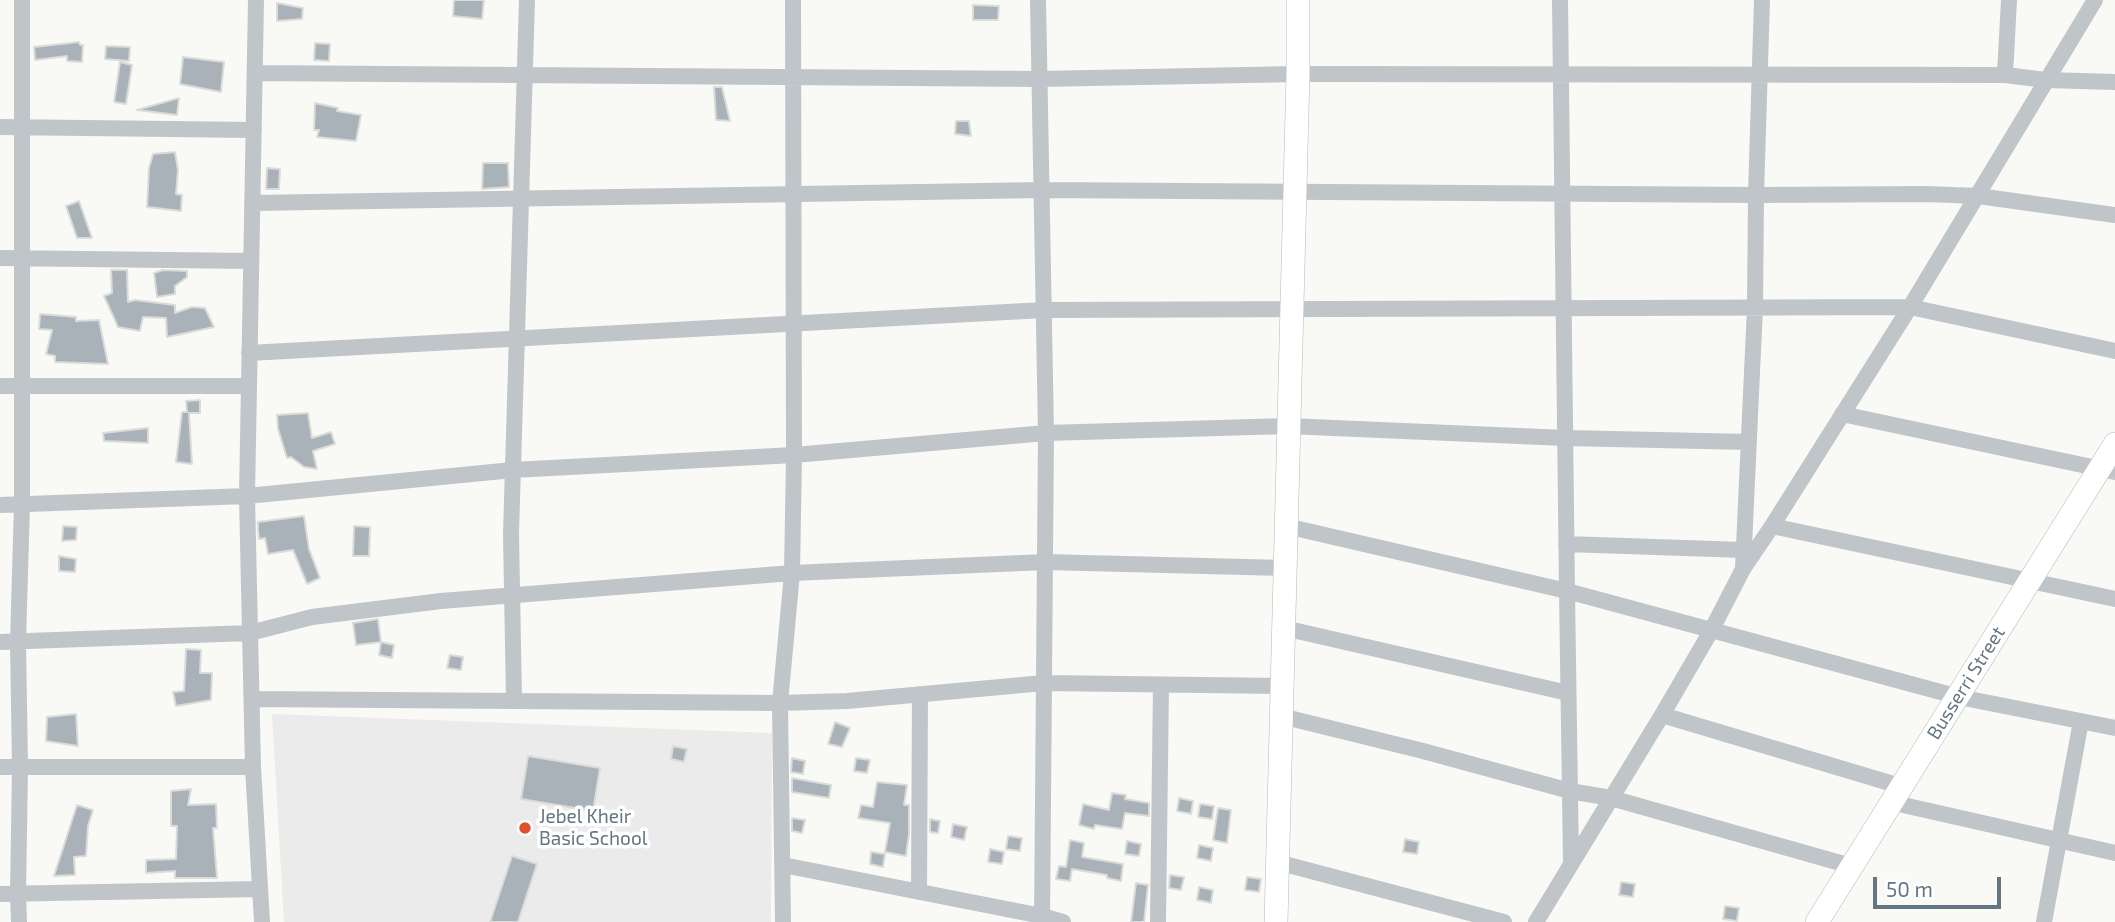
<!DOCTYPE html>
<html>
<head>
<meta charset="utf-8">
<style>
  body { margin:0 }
  #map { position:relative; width:2115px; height:922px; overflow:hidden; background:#f9f9f6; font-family:"Exo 2",sans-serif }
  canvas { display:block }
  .scale { position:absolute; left:1873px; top:877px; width:128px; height:32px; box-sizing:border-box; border:4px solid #647681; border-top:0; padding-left:9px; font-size:21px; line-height:24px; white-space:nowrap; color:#647681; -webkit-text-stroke:5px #fff; paint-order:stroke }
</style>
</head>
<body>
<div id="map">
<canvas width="2115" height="922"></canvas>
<div class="scale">50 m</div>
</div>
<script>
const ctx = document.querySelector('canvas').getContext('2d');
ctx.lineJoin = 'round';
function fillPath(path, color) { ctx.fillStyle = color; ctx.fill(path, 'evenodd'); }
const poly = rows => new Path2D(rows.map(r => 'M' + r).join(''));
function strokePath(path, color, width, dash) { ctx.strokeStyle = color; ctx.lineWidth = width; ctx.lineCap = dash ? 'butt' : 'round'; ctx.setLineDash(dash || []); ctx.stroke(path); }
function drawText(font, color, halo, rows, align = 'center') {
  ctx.font = font + ' "Exo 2",sans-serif'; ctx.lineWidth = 7; ctx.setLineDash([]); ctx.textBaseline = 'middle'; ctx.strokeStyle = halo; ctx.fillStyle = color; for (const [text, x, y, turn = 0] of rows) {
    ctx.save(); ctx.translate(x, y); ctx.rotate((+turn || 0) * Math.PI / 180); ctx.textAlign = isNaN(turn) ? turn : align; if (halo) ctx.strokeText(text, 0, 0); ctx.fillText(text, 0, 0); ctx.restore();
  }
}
fillPath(poly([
  [272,714,772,733,771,922,284,922]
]), '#eaebea');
const building = poly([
  [454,0,484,0,482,19,453,16,454,0],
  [277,3,303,8,302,19,277,21,277,3],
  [973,5,999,6,998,20,973,20,973,5],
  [79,42,80,45,83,45,82,62,67,61,67,56,35,60,34,47,79,42],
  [315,43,330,44,329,61,314,60,315,43],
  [106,46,130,47,129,61,105,59,106,46],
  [183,57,224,62,221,92,180,84,183,57],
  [120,62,132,65,126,104,114,102,120,62],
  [714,87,722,87,730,121,716,120,714,87],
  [179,98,177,115,137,110,179,98],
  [315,103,338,108,337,111,361,115,356,141,317,137,319,130,314,130,315,103],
  [956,121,969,121,971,136,955,134,956,121],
  [175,152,178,170,176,194,182,195,181,211,147,207,149,168,153,154,175,152],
  [483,163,508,163,509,187,482,189,483,163],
  [267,168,280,169,279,189,266,189,267,168],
  [79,201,92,238,77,238,66,206,79,201],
  [111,270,127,270,128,302,135,300,175,305,175,313,192,307,205,308,214,327,167,337,166,318,143,317,140,331,118,327,104,296,112,293,111,270],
  [163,270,187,271,187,277,175,286,175,294,157,297,154,273,163,270],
  [40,314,76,317,76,321,99,320,108,364,55,362,55,356,46,354,52,330,39,329,40,314],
  [200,400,200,413,189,413,192,464,176,462,182,412,187,412,186,401,200,400],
  [308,413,312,438,331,432,335,444,313,451,317,469,304,467,291,457,287,458,278,429,277,415,308,413],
  [148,428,148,443,104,441,103,433,148,428],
  [304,516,309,549,320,578,307,584,293,550,268,554,265,538,259,539,258,530,258,522,304,516],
  [63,526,77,527,76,540,62,541,63,526],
  [354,526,370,527,369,556,353,556,354,526],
  [59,556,76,559,75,572,59,571,59,556],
  [378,619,381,642,394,645,392,658,379,655,381,642,356,645,353,623,378,619],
  [186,649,201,650,200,673,212,673,211,700,176,706,173,692,184,691,186,649],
  [450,655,463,657,461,670,447,668,450,655],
  [76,714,78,746,46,741,47,717,76,714],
  [835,722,850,728,842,747,828,744,835,722],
  [673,746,687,749,684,762,671,759,673,746],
  [528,756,600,768,593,811,521,799,528,756],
  [792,758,805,761,803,774,791,772,792,758],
  [856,758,870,760,867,773,854,771,856,758],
  [792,778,831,785,829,798,792,792,792,778],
  [877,782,907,785,904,805,909,805,909,834,906,856,885,852,890,823,858,818,861,805,873,807,877,782],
  [191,789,188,805,216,804,217,828,213,828,217,878,175,878,175,871,146,873,146,860,176,859,177,826,171,826,171,791,191,789],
  [1112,793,1126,795,1125,799,1149,803,1149,816,1125,813,1122,829,1095,825,1094,829,1079,825,1083,804,1109,810,1112,793],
  [1179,798,1193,801,1191,814,1177,811,1179,798],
  [1200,804,1214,806,1212,819,1198,817,1200,804],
  [77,805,93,810,88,826,86,856,74,857,75,875,54,876,77,805],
  [1218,808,1231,810,1227,843,1213,840,1218,808],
  [792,818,805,820,802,833,792,831,792,818],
  [930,819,940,821,938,833,930,832,930,819],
  [953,824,967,827,964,840,951,837,953,824],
  [1008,836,1022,838,1020,851,1006,849,1008,836],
  [1405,839,1419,842,1417,854,1403,852,1405,839],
  [1070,840,1084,843,1082,857,1123,864,1121,881,1107,878,1107,875,1072,869,1070,881,1056,879,1059,866,1066,867,1070,840],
  [1127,841,1141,844,1139,856,1125,854,1127,841],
  [1199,845,1213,848,1211,861,1197,858,1199,845],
  [990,849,1004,852,1002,864,988,862,990,849],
  [871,852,885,854,883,867,870,864,871,852],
  [512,856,537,864,518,922,490,922,512,856],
  [1170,875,1184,877,1181,890,1169,888,1170,875],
  [1247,877,1261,879,1259,892,1245,890,1247,877],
  [1621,882,1635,884,1633,897,1619,895,1621,882],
  [1136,883,1148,885,1144,922,1131,922,1136,883],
  [1199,887,1213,890,1211,903,1197,900,1199,887],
  [1725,906,1739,908,1737,921,1723,919,1725,906]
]);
fillPath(building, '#a9b2b8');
strokePath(building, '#dbdbd9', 2);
const secondary = poly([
  [1276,922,1298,74,1298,0],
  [1817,922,2115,444]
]);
strokePath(secondary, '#b2b9bd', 24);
strokePath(poly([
  [256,0,247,496,253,767,262,922],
  [1038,0,1046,433,1042,922],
  [1560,0,1567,591,1959,697,2115,728],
  [255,73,1040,79,1298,74,2005,75,2046,80,2115,82],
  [2005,75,2009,0],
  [0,127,254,130],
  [252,203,1042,190,1756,195,1926,194,1978,196,2115,215],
  [0,258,251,261],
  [249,353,1044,310,1910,307,2115,351],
  [0,386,249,386],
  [1842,414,2115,472],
  [0,505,247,496,513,470,794,455,1046,433,1288,426,1565,438,1749,442],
  [1286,526,1567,591,1571,864],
  [1772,526,2115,599],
  [1566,544,1744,550],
  [1743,568,1755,307,1756,195,1762,0],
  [1284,628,1568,693],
  [0,642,250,633,312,617,441,601,792,573,1045,562,1285,568],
  [252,699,780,703,847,701,1044,683,1282,686],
  [514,700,511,534,527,0],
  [1662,715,1900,786],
  [1281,716,1423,751,1570,791,1611,798,1851,866],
  [0,767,253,767],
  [1890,802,2115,853],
  [1277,862,1504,922],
  [783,865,1042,916,1063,922],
  [919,892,920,694],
  [0,894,259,889],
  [19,922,18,894,20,767,18,642,22,505,22,0],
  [783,922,780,703,792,573,794,455,793,0],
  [1158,922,1161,685],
  [1536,922,1662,715,1711,631,1743,569,1772,526,1910,307,2095,0],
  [2044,922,2081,721]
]), '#c0c5c9', 16);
strokePath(secondary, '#fff', 23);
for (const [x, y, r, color] of [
  [525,828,7,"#e0502f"]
]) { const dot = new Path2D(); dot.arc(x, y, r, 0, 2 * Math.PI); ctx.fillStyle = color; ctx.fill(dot); strokePath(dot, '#fff', 2.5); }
drawText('19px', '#647681', '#fff', [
  ["Busserri Street",1966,683,-58]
]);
drawText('19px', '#647681', '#fff', [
  ["Jebel Kheir",539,817],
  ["Basic School",539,839]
], 'left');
</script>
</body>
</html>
